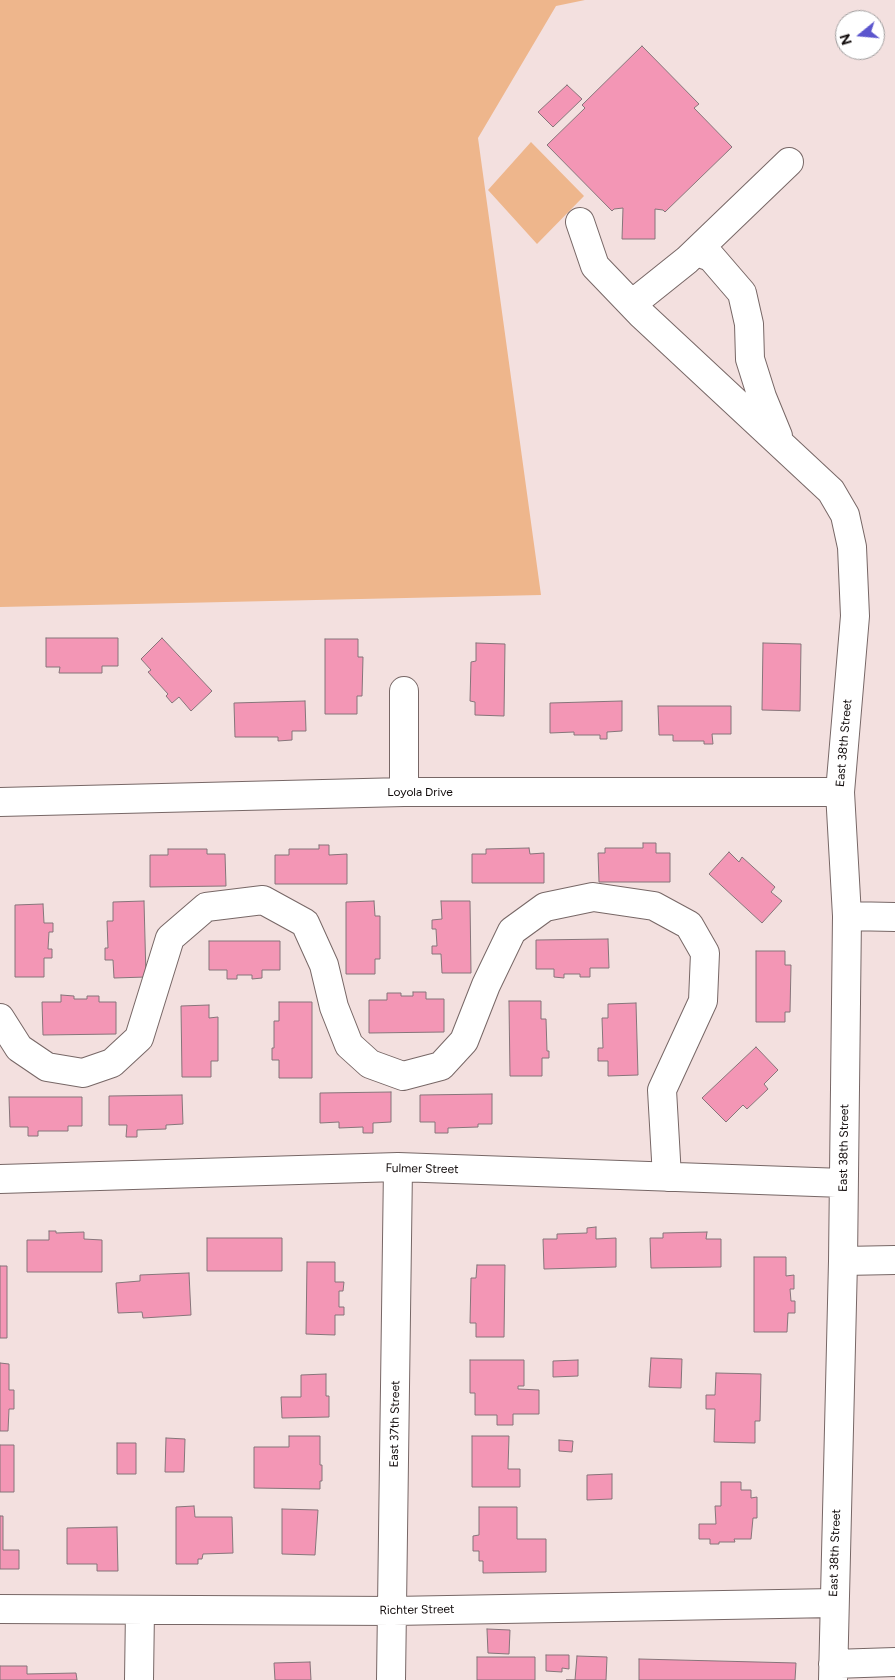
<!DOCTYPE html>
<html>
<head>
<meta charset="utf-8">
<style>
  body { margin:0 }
  #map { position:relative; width:895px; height:1680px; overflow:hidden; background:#f3e0df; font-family:Figtree,sans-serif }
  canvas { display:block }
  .north { position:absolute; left:835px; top:10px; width:50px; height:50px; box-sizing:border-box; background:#fff; border:1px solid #9f9d9d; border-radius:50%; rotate:253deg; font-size:14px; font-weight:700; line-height:20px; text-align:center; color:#100a0a }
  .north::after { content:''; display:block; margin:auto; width:18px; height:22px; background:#5b55cd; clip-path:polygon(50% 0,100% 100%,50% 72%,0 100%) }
</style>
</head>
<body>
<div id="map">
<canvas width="895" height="1680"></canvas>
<div class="north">N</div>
</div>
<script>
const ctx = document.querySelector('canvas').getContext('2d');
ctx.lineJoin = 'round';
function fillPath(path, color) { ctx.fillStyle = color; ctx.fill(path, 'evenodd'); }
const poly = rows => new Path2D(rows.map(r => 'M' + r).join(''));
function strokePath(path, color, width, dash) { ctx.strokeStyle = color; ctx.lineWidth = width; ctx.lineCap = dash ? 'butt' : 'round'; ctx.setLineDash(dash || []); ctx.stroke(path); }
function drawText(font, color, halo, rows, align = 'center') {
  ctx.font = font + ' Figtree,sans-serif'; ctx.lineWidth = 4.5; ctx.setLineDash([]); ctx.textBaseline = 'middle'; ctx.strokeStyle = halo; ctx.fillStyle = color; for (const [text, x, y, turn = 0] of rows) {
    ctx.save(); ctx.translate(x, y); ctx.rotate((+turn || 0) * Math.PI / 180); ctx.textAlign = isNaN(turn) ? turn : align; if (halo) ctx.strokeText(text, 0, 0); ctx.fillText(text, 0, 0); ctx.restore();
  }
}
fillPath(poly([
  [0,0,585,0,556,6,478,138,541,595,0,607],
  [531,142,584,196,537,244,488,190]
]), '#eeb68c');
const building = poly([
  [642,46,699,104,694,108,732,147,665,212,663,210,655,209,655,239,622,239,623,208,614,209,612,211,547,145,585,108,582,105,642,46],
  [567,85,582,99,553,127,538,112,567,85],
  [46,638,118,638,118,666,102,666,102,673,59,673,60,667,46,667,46,638],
  [162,638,212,691,191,711,179,697,172,703,166,696,168,694,148,672,151,670,141,659,162,638],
  [325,639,358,639,358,657,363,657,362,696,357,696,357,714,325,714,325,639],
  [476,643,505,644,504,716,475,715,475,702,470,701,471,662,476,661,476,643],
  [763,643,801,644,800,711,762,710,763,643],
  [305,701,306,731,292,731,292,740,278,741,278,737,235,737,234,703,305,701],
  [622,701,622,731,607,732,607,739,600,739,600,735,574,735,574,732,550,733,550,703,622,701],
  [658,706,731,706,731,734,712,734,713,744,704,744,704,741,673,741,673,735,659,735,658,706],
  [643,843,656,843,656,853,670,853,670,882,599,882,598,853,605,853,605,848,643,848,643,843],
  [319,845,329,845,329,855,347,854,347,884,275,884,275,855,289,855,289,849,319,849,319,845],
  [529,848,530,854,544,853,544,883,472,883,472,854,486,854,486,849,529,848],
  [168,849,207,849,207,854,225,854,226,886,150,887,150,855,168,855,168,849],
  [729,852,739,862,742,857,775,887,771,892,782,901,762,923,709,874,729,852],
  [144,901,146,977,114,978,113,960,105,960,105,948,108,948,107,921,113,921,113,902,144,901],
  [374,901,375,916,380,916,380,959,375,959,375,974,346,974,346,902,374,901],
  [441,901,470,901,471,973,442,973,441,954,432,954,432,946,437,946,436,929,432,929,432,920,442,919,441,901],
  [43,904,44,923,53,923,53,932,49,932,48,949,52,949,52,958,44,958,44,977,15,977,15,905,43,904],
  [608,939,609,968,590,968,590,977,580,977,580,974,564,974,564,978,554,977,554,969,536,969,536,940,608,939],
  [209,941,280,941,280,970,262,970,262,978,252,979,252,975,237,975,237,979,227,979,227,970,209,970,209,941],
  [756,951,785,951,785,965,791,965,790,1012,785,1012,785,1022,756,1022,756,951],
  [413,992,426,992,426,999,444,999,444,1032,369,1033,369,1000,387,1000,387,993,401,993,401,996,413,996,413,992],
  [61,995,74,996,74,999,87,999,87,996,99,996,99,1002,116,1002,116,1034,43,1035,42,1002,61,1002,61,995],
  [509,1001,541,1001,541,1019,546,1019,547,1051,549,1051,549,1058,542,1058,542,1076,510,1076,509,1001],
  [279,1002,312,1002,312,1078,279,1078,279,1060,272,1060,272,1048,274,1048,274,1021,279,1021,279,1002],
  [636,1003,638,1075,608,1076,608,1061,598,1061,598,1048,603,1048,602,1018,608,1018,608,1004,636,1003],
  [209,1005,209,1018,218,1017,218,1061,211,1061,211,1077,182,1077,181,1006,209,1005],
  [756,1047,778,1070,764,1084,768,1089,747,1109,743,1105,726,1122,702,1098,756,1047],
  [391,1092,391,1122,373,1123,373,1133,363,1133,363,1127,339,1128,339,1122,320,1123,320,1093,391,1092],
  [492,1094,492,1124,478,1124,478,1127,448,1128,448,1133,435,1133,435,1122,420,1122,420,1095,492,1094],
  [182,1095,183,1124,166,1125,166,1129,137,1130,137,1137,126,1137,127,1125,109,1125,109,1096,182,1095],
  [9,1097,82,1097,82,1126,68,1126,68,1131,38,1131,38,1136,28,1136,28,1127,10,1127,9,1097],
  [596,1227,596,1239,616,1238,616,1267,544,1269,543,1239,557,1239,557,1234,587,1233,587,1228,596,1227],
  [49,1231,56,1231,56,1233,84,1232,84,1239,102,1240,102,1272,27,1272,27,1240,49,1240,49,1231],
  [707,1232,706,1239,721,1239,721,1267,651,1268,650,1238,663,1238,663,1233,707,1232],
  [207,1238,282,1238,282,1271,207,1271,207,1238],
  [754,1257,786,1257,786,1276,794,1275,794,1289,790,1289,791,1301,795,1301,795,1313,788,1313,787,1332,754,1332,754,1257],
  [307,1262,335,1262,335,1282,344,1282,343,1291,339,1291,339,1307,344,1307,344,1315,335,1315,335,1335,306,1334,307,1262],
  [477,1265,505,1265,504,1337,476,1337,476,1323,470,1323,471,1278,476,1278,477,1265],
  [0,1266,7,1266,7,1338,0,1338,0,1266],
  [189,1273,191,1315,143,1318,142,1312,118,1313,116,1283,140,1281,140,1275,189,1273],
  [651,1358,682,1359,681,1388,649,1387,651,1358],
  [470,1360,524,1360,524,1386,518,1386,518,1389,539,1390,539,1414,513,1414,513,1425,497,1425,497,1415,475,1415,475,1393,470,1393,470,1360],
  [578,1360,578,1376,553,1377,553,1361,578,1360],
  [0,1363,9,1364,9,1390,14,1390,14,1409,9,1409,8,1431,0,1431,0,1363],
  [716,1373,761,1374,760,1421,755,1421,755,1443,714,1442,715,1409,706,1409,706,1395,715,1395,716,1373],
  [326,1374,326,1396,329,1396,329,1417,282,1418,281,1397,301,1397,301,1375,326,1374],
  [289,1436,320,1436,320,1465,322,1465,322,1481,320,1481,320,1489,254,1488,254,1447,289,1447,289,1436],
  [472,1436,509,1436,508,1469,520,1469,520,1487,472,1487,472,1436],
  [166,1438,185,1439,184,1472,165,1472,166,1438],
  [559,1440,573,1441,572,1452,559,1451,559,1440],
  [117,1443,136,1443,136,1474,117,1474,117,1443],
  [0,1445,14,1445,14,1492,0,1492,0,1445],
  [612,1474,612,1499,587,1500,587,1475,612,1474],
  [721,1482,741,1482,741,1490,751,1490,751,1498,757,1497,757,1518,753,1518,751,1539,734,1539,735,1542,719,1542,719,1544,710,1544,710,1539,699,1539,699,1524,716,1524,715,1506,721,1506,721,1482],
  [194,1506,195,1517,232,1517,233,1553,203,1554,202,1559,198,1559,198,1564,176,1564,176,1507,194,1506],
  [479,1507,517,1507,517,1539,546,1539,546,1572,483,1573,483,1561,479,1561,479,1551,473,1551,473,1536,479,1535,479,1507],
  [282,1509,318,1510,315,1555,282,1554,282,1509],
  [0,1516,3,1516,3,1550,19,1550,19,1569,0,1569,0,1516],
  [117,1527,118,1571,97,1571,97,1564,67,1564,67,1528,117,1527],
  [487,1629,510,1630,509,1654,488,1653,487,1629],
  [546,1655,569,1655,569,1669,562,1668,562,1672,546,1671,546,1655],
  [577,1656,607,1657,606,1680,566,1680,575,1680,577,1656],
  [477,1657,535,1657,535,1680,477,1680,477,1657],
  [639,1659,796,1663,795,1680,639,1680,639,1659],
  [310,1662,311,1680,275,1680,274,1663,310,1662],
  [0,1666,27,1666,27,1674,76,1673,77,1680,0,1680,0,1666]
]);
fillPath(building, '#f396b5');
strokePath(building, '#86757a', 1);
const minor = poly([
  [580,222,595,266,642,315,831,491,845,515,852,547,855,616,840,792,847,916,843,1261,833,1680],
  [697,252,711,257,742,293,749,324,750,359,762,397,778,436],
  [632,304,687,260,789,162],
  [404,691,404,792],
  [0,802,404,792,840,792],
  [847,916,895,917],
  [0,1018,19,1048,47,1067,83,1073,112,1063,139,1038,170,938,206,907,263,900,305,923,324,965,334,1007,349,1045,370,1064,403,1076,441,1066,464,1041,486,985,512,931,545,907,593,897,654,906,689,925,705,953,703,1001,662,1090,667,1177],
  [0,1179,398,1167,843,1183],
  [843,1261,895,1260],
  [0,1609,393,1611,834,1603],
  [833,1664,895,1662],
  [139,1680,140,1610],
  [391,1680,398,1167]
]);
strokePath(minor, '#776766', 30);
strokePath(minor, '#fff', 28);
drawText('12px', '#100a0a', '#fff', [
  ["East 38th Street",844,743,-85],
  ["Loyola Drive",420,792],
  ["East 38th Street",844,1148,-89],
  ["Fulmer Street",422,1169,1],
  ["East 37th Street",395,1424,-89],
  ["East 38th Street",835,1553,-88],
  ["Richter Street",417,1610,-1]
]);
</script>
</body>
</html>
